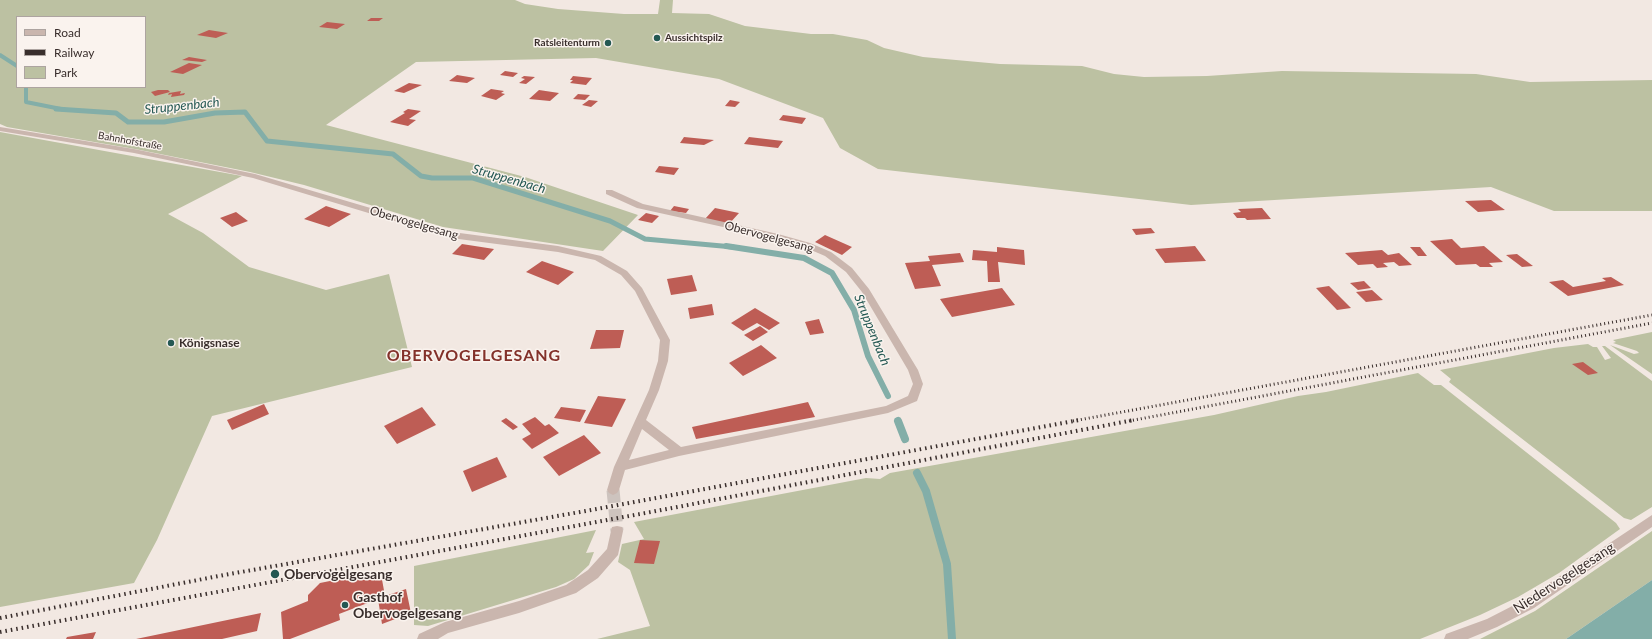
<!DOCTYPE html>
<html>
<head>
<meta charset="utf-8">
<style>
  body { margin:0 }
  #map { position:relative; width:1652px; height:639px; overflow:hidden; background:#f2e8e2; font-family:Lato,sans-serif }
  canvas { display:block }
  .legend { position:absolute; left:16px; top:16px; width:130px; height:72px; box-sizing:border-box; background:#faf3ee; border:1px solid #ada4a0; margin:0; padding:5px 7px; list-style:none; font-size:12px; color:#392e2c }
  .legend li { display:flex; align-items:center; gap:8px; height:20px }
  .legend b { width:20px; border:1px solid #ada4a0 }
</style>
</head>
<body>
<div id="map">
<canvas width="1652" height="639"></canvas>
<ul class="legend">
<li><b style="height:5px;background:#cab6ae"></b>Road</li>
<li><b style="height:5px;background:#392e2c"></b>Railway</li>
<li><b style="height:11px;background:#bcc1a2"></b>Park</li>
</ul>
</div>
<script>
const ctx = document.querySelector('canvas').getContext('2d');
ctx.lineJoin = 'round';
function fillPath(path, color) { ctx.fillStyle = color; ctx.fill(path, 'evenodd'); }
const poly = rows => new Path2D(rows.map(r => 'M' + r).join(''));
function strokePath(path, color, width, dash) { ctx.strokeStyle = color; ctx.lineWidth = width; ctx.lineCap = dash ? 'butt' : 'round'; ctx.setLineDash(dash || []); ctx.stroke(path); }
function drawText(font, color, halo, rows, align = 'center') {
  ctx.font = font + ' Lato,sans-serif'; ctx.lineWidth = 3; ctx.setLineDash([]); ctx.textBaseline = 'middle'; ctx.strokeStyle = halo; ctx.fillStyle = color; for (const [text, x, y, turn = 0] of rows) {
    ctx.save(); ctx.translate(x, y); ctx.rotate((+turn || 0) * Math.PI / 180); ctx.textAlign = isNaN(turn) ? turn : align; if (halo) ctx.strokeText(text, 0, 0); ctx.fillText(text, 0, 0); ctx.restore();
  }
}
fillPath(poly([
  [0,0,515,0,525,4,558,9,624,14,658,14,660,0,673,0,672,13,709,14,745,26,811,34,833,34,867,40,884,48,923,57,1000,64,1082,66,1114,74,1144,77,1207,76,1282,71,1476,74,1530,82,1652,80,1652,211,1554,211,1491,187,1191,205,878,169,840,148,823,118,719,79,596,58,416,62,326,125,525,177,638,215,603,251,443,227,304,185,250,172,135,149,7,127,0,124],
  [17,17,145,17,145,87,17,87],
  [0,132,242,176,168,214,203,233,249,267,326,290,389,274,412,367,212,416,157,540,134,583,0,607],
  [1652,332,1652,374,1610,345,1634,354,1639,353,1637,351,1613,343,1616,342,1613,340],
  [1588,344,1593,347,1597,347,1605,360,1611,358,1602,346,1605,346,1652,381,1652,507,1631,520,1624,518,1449,382,1451,379,1440,370,1554,348],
  [1418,373,1434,385,1441,385,1616,523,1620,529,1559,573,1518,597,1480,615,1420,639,597,639,650,626,630,570,618,562,622,544,644,539,634,522,866,478,880,479,890,473,1214,415,1298,396,1326,392],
  [596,530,586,553,594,552,589,565,574,579,556,587,428,626,414,625,414,566],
  [1652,531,1652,580,1566,639,1480,639,1535,611]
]), '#bcc1a2');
fillPath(poly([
  [1652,580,1652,639,1566,639]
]), '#83aea8');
strokePath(poly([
  [0,55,17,66],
  [26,87,26,102,66,110]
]), '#83aea8', 4);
strokePath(poly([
  [56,109,116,113,128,122,164,122,215,113,245,112,267,141,393,154,421,176,432,178,473,178,610,221,645,239,733,247]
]), '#83aea8', 5);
strokePath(poly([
  [726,246,804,258,832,273,854,310,868,356,888,396]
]), '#83aea8', 6);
strokePath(poly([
  [898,421,905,439],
  [917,473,926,491,947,564,952,639]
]), '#83aea8', 8);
fillPath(poly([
  [371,18,383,18,379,21,367,21],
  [327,22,345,24,337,29,319,27],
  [209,30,228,33,216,38,197,35],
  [189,57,207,60,202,62,182,60],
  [189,63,202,65,183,74,170,72],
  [505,71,518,73,513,77,500,75],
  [457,75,475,78,467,83,449,81],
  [524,76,535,77,526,84,519,83,525,79,521,78],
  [573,76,592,78,586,85,570,83,573,80,570,80],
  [409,83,422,85,404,93,394,91],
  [491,89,504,91,501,93,505,94,496,100,481,96],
  [158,90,168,90,170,92,155,96,151,92],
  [539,90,559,93,550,101,529,99],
  [181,91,180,94,185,93,184,95,171,97,172,94,168,95,169,93],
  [578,94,590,95,585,100,573,99],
  [589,100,598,101,591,107,582,105],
  [730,100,740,102,735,107,725,106],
  [408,109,421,111,409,119,416,120,408,126,390,122,405,113,403,112],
  [783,115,806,118,802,124,779,120],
  [684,137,714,140,704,145,680,143],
  [749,137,783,141,778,148,744,144],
  [659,166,679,168,674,175,655,172],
  [1491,200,1505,210,1478,212,1465,201],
  [326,206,351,214,329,227,304,219],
  [674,206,689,209,686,213,670,211],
  [715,208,739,213,729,224,705,219],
  [1262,208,1271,219,1247,220,1245,218,1237,218,1233,213,1241,212,1238,209],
  [236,212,248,221,232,227,220,218],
  [646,213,659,216,652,223,638,220],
  [1151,228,1155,233,1136,235,1132,229],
  [825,235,852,247,842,255,815,242],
  [1452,239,1461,248,1484,246,1503,262,1489,263,1493,267,1480,267,1476,264,1456,265,1430,241],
  [462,244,494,249,484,260,452,254],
  [1195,246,1206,261,1165,263,1155,249],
  [997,247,1024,250,1025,265,998,262,1000,282,988,282,987,261,972,260,973,250,997,252],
  [1410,247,1420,247,1427,256,1418,256],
  [1382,250,1388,255,1399,253,1412,265,1399,266,1394,262,1383,263,1388,267,1377,268,1373,264,1358,265,1345,253],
  [960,253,964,262,932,265,941,286,915,289,905,263,930,261,928,256],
  [1517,254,1533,266,1522,267,1506,255],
  [542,261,574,272,558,285,526,272],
  [692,275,697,291,671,295,667,279],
  [1611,277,1624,285,1568,296,1549,282,1563,280,1573,287,1606,281,1602,278],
  [1364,281,1371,288,1358,290,1350,283],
  [1329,286,1351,308,1337,310,1316,288],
  [1002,288,1015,305,952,317,940,299],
  [1372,290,1383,300,1366,302,1356,292],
  [712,304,714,315,690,319,688,308],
  [755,308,780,323,769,330,757,323,743,331,731,323],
  [819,319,824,333,810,335,805,322],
  [760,326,768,332,753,341,744,335],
  [596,330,624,330,620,348,590,349],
  [761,345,777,358,743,376,729,363],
  [1583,362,1598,373,1588,375,1572,364],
  [598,396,626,399,612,427,584,423],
  [808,402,815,417,696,439,692,427],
  [264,404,269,414,232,430,227,420],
  [422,407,436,425,397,444,384,426],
  [561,407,586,410,580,422,554,418],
  [535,417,545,426,549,424,559,433,532,449,522,439,531,434,522,424],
  [506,418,518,427,513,430,501,421],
  [584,435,601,453,559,476,543,457],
  [497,457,507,477,472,492,463,471],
  [640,540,660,541,654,564,634,563],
  [365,574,367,580,381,574,385,596,406,589,411,613,382,624,378,599,339,614,340,620,290,639,283,639,281,612,308,601,308,595,320,583],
  [261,613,257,631,222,639,136,639],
  [96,632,93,639,66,639,67,637]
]), '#be5d55');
strokePath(poly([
  [613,490,617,531]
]), '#cdc3be', 13, [13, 6]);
fillPath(poly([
  [0,127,134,149,255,174,452,232,558,246,601,256,627,271,642,288,670,340,668,361,659,390,646,420,681,447,886,406,908,396,913,384,908,370,862,292,846,272,825,256,804,247,773,238,637,208,606,194,606,190,612,190,643,204,778,234,810,243,831,252,852,268,869,289,918,370,923,384,917,401,888,413,679,456,625,470,619,490,617,493,613,495,609,493,607,490,614,467,649,390,658,361,660,340,635,291,621,275,595,260,558,252,451,238,253,178,134,153,0,131,0,127],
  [642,429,669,450,629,460,642,429],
  [1652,515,1652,527,1534,608,1497,627,1468,639,1444,639,1446,634,1487,619,1524,600,1652,515],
  [617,526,622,527,623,531,618,555,598,578,576,593,519,613,448,633,438,639,417,639,419,634,445,622,519,601,566,585,588,570,607,549,611,531,612,527,617,526]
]), '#cab6ae');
strokePath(poly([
  [1073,421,1652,315],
  [1129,421,1652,323]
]), '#392e2c', 3, [1, 3]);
strokePath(poly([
  [0,618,224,575,580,512,1079,420],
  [0,632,651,512,1134,420]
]), '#392e2c', 4, [1.5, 4]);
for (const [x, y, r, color] of [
  [657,38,4,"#245853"],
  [608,43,4,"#245853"],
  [171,343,4,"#245853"],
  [275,574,5,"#245853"],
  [345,605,4,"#245853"]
]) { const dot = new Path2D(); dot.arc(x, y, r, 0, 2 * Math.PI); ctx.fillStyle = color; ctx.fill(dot); strokePath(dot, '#faf3ee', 1.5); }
drawText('bold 10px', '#392e2c', '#faf3ee', [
  ["Aussichtspilz",665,38],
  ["Ratsleitenturm",600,43,"right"]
], 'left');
drawText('10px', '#392e2c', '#faf3ee', [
  ["Bahnhofstraße",130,141,10]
]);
drawText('12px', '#392e2c', '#faf3ee', [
  ["Obervogelgesang",414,223,16],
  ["Obervogelgesang",769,237,15]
]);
drawText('bold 12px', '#392e2c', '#faf3ee', [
  ["Königsnase",179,343]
], 'left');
drawText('italic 13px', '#245853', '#faf3ee', [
  ["Struppenbach",182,106,-6],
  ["Struppenbach",509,179,16],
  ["Struppenbach",872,330,68]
]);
drawText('bold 14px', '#392e2c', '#faf3ee', [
  ["Obervogelgesang",284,574],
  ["Gasthof",353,597],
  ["Obervogelgesang",353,613]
], 'left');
drawText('14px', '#392e2c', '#faf3ee', [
  ["Niedervogelgesang",1564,578,-33]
]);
ctx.letterSpacing = '1px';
drawText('bold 16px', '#83312a', '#faf3ee', [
  ["OBERVOGELGESANG",474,356]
]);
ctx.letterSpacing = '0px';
</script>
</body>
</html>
